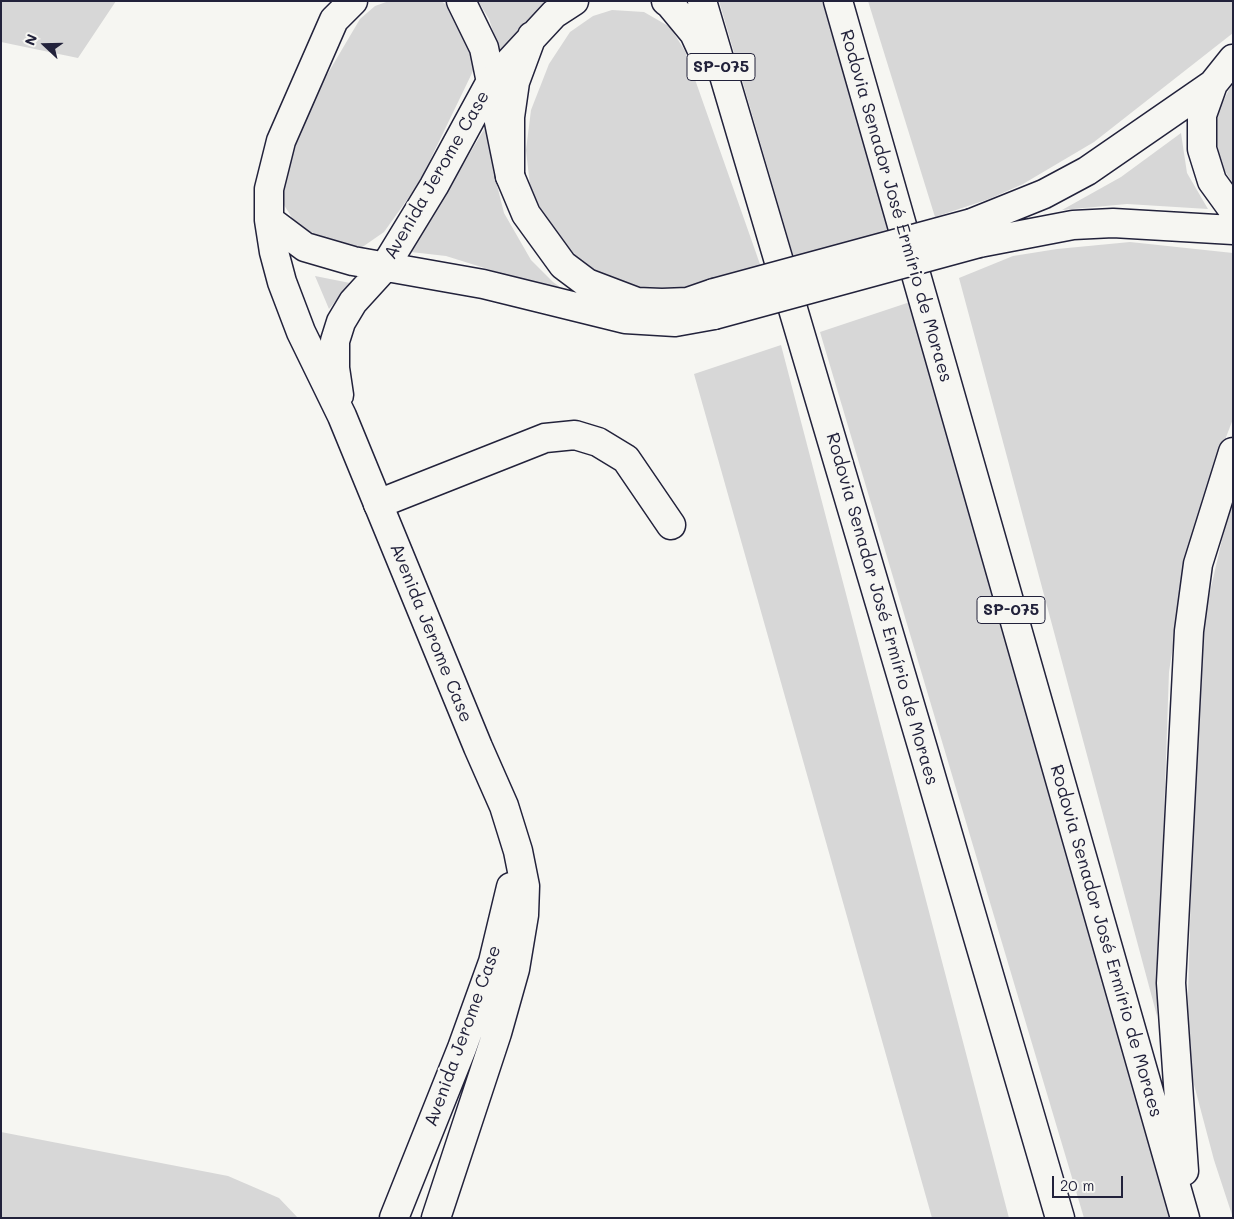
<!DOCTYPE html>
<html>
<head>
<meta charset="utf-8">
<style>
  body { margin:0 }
  #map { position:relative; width:1234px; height:1219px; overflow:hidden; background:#f6f6f2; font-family:Mali,sans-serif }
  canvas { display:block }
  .frame { position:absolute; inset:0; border:2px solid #22223b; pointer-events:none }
  .north { position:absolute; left:20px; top:20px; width:50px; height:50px; -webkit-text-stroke:4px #f6f6f2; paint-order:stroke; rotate:291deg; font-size:14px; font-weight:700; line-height:20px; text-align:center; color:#22223b }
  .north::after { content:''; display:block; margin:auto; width:18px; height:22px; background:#22223b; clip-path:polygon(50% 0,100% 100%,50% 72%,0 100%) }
  .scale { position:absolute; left:1052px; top:1176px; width:71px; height:22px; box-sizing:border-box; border:2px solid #22223b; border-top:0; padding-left:6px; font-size:15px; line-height:18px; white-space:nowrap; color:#22223b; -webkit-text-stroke:4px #f6f6f2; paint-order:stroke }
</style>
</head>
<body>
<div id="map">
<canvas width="1234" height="1219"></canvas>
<div class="frame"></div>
<div class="north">N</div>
<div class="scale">20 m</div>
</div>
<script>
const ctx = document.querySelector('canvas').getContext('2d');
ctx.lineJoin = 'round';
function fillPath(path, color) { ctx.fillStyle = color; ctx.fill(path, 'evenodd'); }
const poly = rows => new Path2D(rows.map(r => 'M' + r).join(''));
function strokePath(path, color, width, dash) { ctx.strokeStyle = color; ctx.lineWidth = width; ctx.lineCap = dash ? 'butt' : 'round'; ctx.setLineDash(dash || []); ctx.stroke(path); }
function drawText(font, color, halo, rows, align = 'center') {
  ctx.font = font + ' Mali,sans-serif'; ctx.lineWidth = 4.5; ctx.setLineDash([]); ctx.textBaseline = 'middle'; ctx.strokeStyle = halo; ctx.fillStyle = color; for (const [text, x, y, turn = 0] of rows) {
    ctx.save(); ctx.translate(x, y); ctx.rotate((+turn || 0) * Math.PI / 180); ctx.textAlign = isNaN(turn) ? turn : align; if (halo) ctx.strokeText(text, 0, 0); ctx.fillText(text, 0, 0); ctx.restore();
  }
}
fillPath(poly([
  [1,1,116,1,78,58,1,42],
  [389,1,441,1,459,14,473,46,473,71,419,183,384,232,361,248,323,246,301,232,284,205,282,179,318,90,360,19,375,6],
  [478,1,546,1,496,63,495,37,489,19],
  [719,1,822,1,889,230,794,258],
  [868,1,1233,1,1233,33,1094,142,1023,184,989,199,935,217],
  [612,10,644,12,670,27,685,51,762,270,699,290,638,291,606,279,573,256,547,222,530,186,526,150,531,110,549,64,570,32,593,16],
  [1233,82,1233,183,1222,167,1215,139,1218,111],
  [489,121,493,169,504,213,531,260,553,282,571,295,446,256,411,252],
  [1181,133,1187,173,1208,209,1127,204,1062,210,1121,177],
  [1130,242,1233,253,1233,419,1202,500,1185,568,1169,672,1157,1016,959,278,1013,256,1057,249],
  [315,276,350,283,329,309],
  [910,302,1175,1218,1084,1218,820,332],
  [781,345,1009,1218,932,1218,694,374],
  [1233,504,1233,1218,1214,1160,1192,1077,1187,1029,1197,681,1205,613,1225,527],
  [1,1132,228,1176,279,1198,298,1218,1,1218]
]), '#d7d7d7');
const minor = poly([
  [378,504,545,438,575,435,598,442,626,459,671,525]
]);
const major = poly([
  [353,1,334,20,281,141,269,189,269,220,274,252,282,282,301,332,342,416,478,747,504,806,518,851,525,886,524,915,515,969,497,1033,436,1218],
  [461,1,484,48,510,176,526,214,563,265,587,283,637,302,662,303,688,302,714,293],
  [1213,84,1202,115,1202,149,1212,181,1233,210],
  [269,220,305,247,353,261,483,284,625,319,675,322,714,315],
  [972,223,1044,194,1087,171,1213,84,1233,59],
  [979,243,1073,225,1113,223,1233,230],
  [339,395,335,368,335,341,341,322,353,302,384,268,434,186,490,83],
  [394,1218,462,1048,493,962,511,887]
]);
const highway = poly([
  [666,1,670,4,694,33,706,59],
  [702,1,923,749,1060,1218],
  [838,1,1185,1218],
  [490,83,554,14,574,1],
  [510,176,510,117,515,82,532,36],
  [1184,1171,1171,983,1189,631,1198,564,1233,452]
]);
strokePath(minor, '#22223b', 31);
strokePath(major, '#22223b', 31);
strokePath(highway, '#22223b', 31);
strokePath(minor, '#f6f6f2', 28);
strokePath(major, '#f6f6f2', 28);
strokePath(highway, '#f6f6f2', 28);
const majorBridge = poly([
  [714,293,972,223],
  [714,315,979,243]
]);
strokePath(majorBridge, '#22223b', 31, []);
strokePath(majorBridge, '#f6f6f2', 28);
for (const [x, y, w] of [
  [721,67,68],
  [1011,610,68]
]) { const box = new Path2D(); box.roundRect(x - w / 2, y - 13.5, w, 27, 4); ctx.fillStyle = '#f6f6f2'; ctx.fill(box); strokePath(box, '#22223b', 1); }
drawText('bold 16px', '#22223b', null, [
  ["SP-075",721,67],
  ["SP-075",1011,610]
]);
drawText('18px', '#22223b', '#f6f6f2', [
  ["Avenida Jerome Case",437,175,-60],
  ["Rodovia Senador José Ermírio de Moraes",896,206,74],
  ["Rodovia Senador José Ermírio de Moraes",882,609,74],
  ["Avenida Jerome Case",431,633,68],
  ["Rodovia Senador José Ermírio de Moraes",1106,941,74],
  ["Avenida Jerome Case",463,1036,-70]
]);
</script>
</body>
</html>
